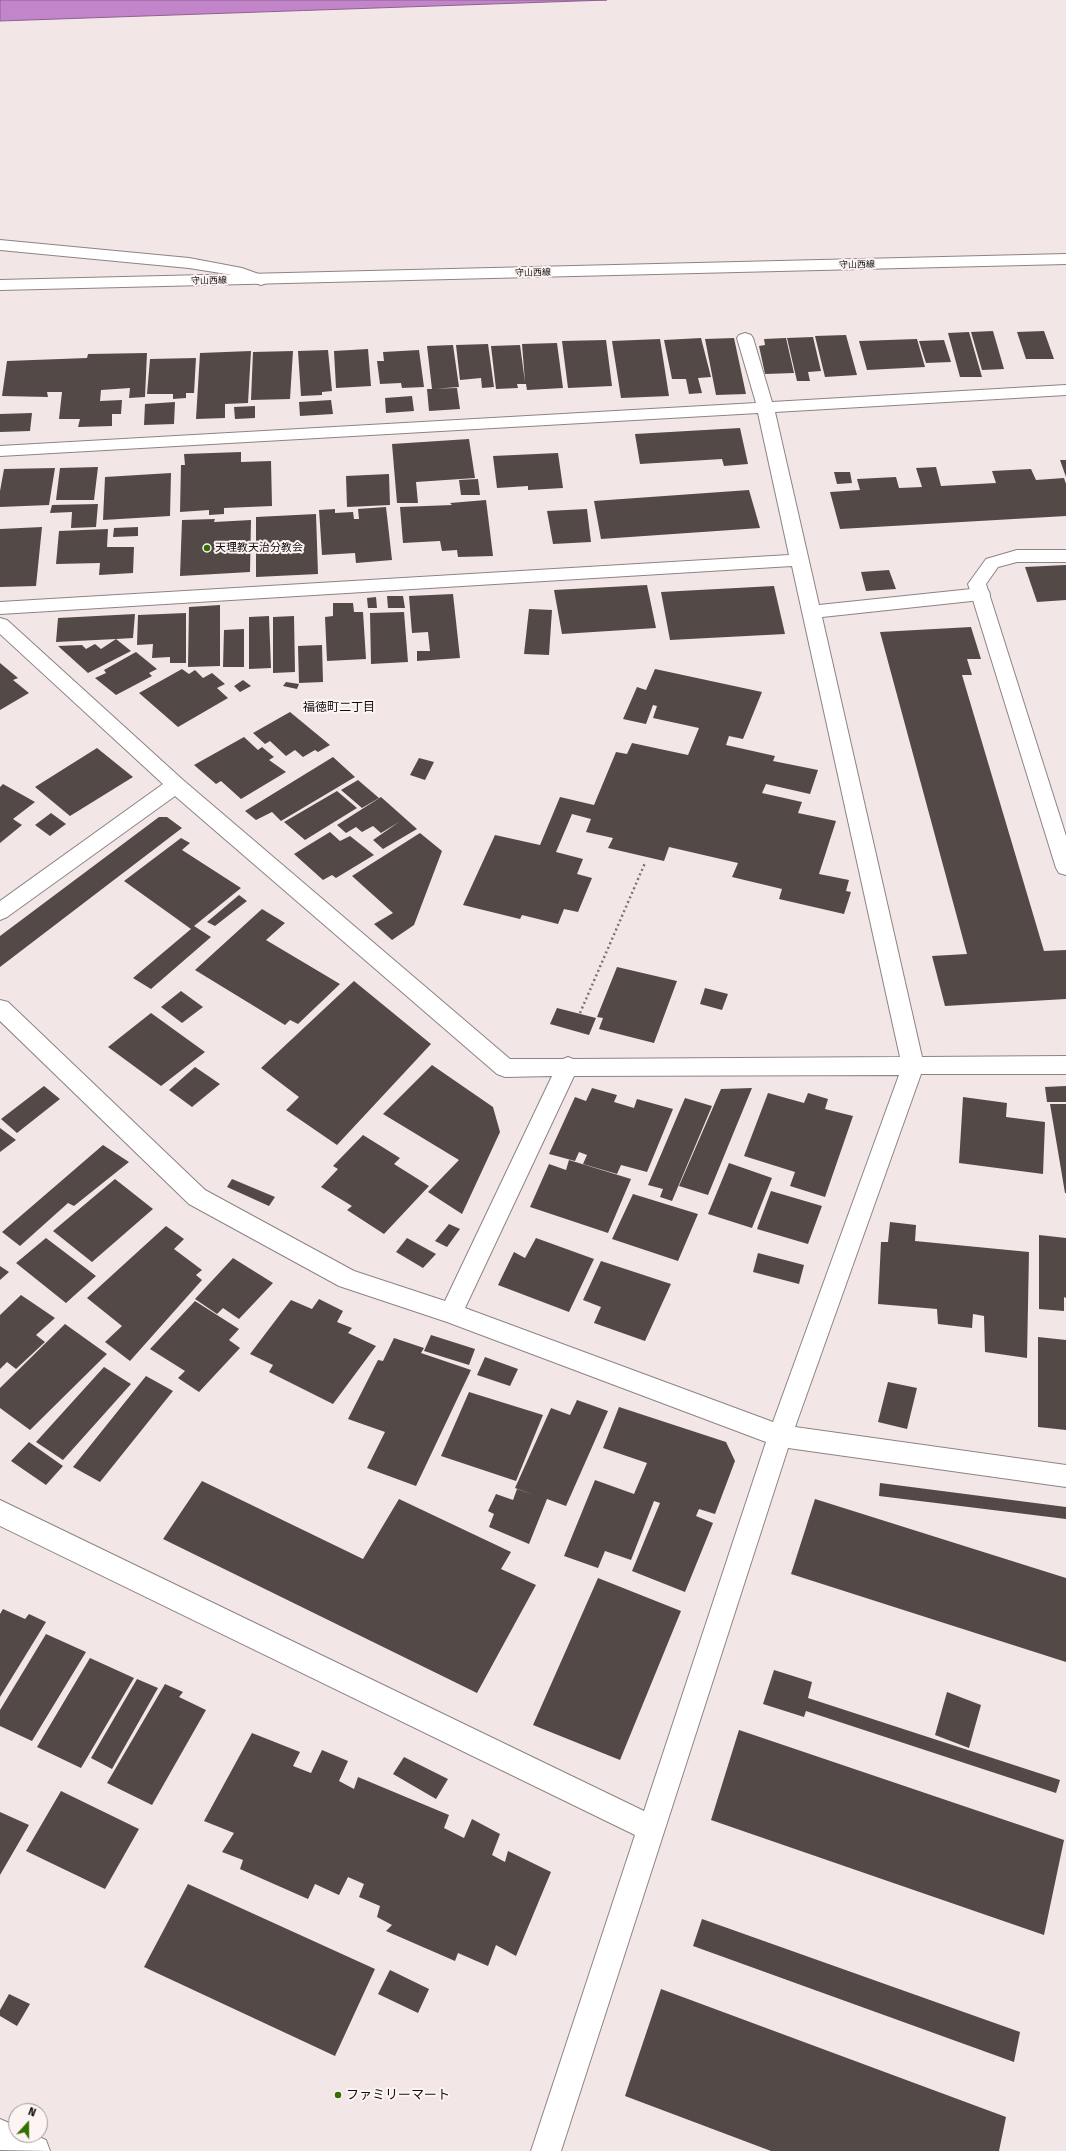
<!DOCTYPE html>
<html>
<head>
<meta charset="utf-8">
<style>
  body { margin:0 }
  #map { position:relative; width:1066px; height:2151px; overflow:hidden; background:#f2e6e6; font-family:"Fira Sans",sans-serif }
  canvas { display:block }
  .north { position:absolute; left:8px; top:2103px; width:40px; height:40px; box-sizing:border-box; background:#fdf4f4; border:1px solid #9f9898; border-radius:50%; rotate:21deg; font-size:11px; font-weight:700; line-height:16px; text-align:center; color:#110d0d }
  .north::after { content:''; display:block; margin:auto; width:14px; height:18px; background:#336f00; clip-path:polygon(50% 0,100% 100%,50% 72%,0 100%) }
</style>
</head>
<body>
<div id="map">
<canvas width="1066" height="2151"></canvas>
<div class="north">N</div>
</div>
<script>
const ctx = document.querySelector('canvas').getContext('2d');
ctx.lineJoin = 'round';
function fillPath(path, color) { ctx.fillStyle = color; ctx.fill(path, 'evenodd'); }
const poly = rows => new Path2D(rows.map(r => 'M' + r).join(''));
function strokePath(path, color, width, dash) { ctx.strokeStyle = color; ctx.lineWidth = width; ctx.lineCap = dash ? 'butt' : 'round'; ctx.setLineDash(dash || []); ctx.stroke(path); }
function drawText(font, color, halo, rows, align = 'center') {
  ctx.font = font + ' "Fira Sans","Noto Sans JP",sans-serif'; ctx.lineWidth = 4; ctx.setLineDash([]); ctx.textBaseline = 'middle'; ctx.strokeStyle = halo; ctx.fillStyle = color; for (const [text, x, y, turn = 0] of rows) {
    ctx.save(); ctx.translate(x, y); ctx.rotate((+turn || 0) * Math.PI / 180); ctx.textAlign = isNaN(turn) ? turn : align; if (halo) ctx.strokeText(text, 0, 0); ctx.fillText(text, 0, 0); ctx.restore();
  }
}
const water = poly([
  [0,0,607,0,0,21,0,0]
]);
fillPath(water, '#c385c9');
strokePath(water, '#8e6191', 1);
fillPath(poly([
  [993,331,1004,369,982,370,971,332],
  [1044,331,1054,359,1026,359,1017,332],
  [969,332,982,377,960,377,948,333],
  [846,335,857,375,825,377,815,336],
  [813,337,821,371,808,372,810,381,797,381,787,338],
  [701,338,711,377,698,378,702,393,689,394,686,379,672,379,664,340],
  [734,338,746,394,716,395,705,339],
  [786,338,794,373,765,374,759,346,765,345,764,339],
  [660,339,669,396,621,398,612,341],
  [917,339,925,367,867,370,859,341],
  [606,340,612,386,568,388,562,341],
  [944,340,951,362,926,363,919,341],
  [557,343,563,388,527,390,526,384,517,384,518,388,496,389,491,346,520,345,525,382,522,344],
  [488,344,494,387,482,388,481,378,460,380,456,345],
  [453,345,459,387,432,389,427,346],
  [368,349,371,386,336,388,334,351],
  [328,350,332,391,322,392,322,395,301,396,298,351],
  [419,350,424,387,402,388,401,383,380,384,377,361,384,361,383,352],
  [251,351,248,403,225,404,225,418,196,419,200,353],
  [293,351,290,399,251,400,253,352],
  [147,353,145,397,129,398,130,388,101,390,100,401,122,400,121,414,112,414,112,426,78,427,80,419,59,419,62,392,47,392,48,397,2,396,7,361,87,358,88,354],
  [196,358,194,393,186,393,186,398,173,399,173,394,147,394,150,359],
  [457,388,460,409,429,411,427,389],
  [412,396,414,411,386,413,385,398],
  [331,400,333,414,300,416,299,402],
  [175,402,174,424,144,425,145,404],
  [255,406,255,418,235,419,234,407],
  [32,413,30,431,0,432,0,414],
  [740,428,748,464,724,466,722,459,640,464,635,434],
  [469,439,475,478,416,482,418,503,397,503,392,444],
  [241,452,241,462,271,461,272,506,224,508,224,514,209,515,209,510,180,512,181,465,185,465,184,454],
  [558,453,563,488,528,490,528,486,497,488,493,456],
  [1060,460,1066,460,1066,477],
  [98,467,94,500,56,500,60,468],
  [936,467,941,486,996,483,992,471,1031,469,1036,480,1064,478,1066,484,1066,516,840,529,830,492,860,490,857,479,896,477,899,488,922,487,916,468],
  [55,468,49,505,0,507,0,491,4,469],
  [834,472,850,472,852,483,837,484],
  [171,473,170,516,103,520,105,477],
  [389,474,390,505,347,507,346,476],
  [478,479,480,495,461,495,459,480],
  [749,490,760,528,601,539,594,501],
  [486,500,493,556,458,557,457,550,442,551,440,541,403,543,400,507,452,505,450,503],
  [98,504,96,527,71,528,72,512,50,513,52,505],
  [386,507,392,560,356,563,355,553,322,555,319,510,335,509,335,513,353,512,354,519,359,519,358,509],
  [587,509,591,542,553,544,547,511],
  [316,514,318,574,256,577,256,517],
  [215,519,214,522,251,520,250,572,180,576,182,520],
  [42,527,36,586,0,587,0,529],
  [138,527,138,536,113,537,114,528],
  [108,529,107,547,134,547,133,573,99,575,100,563,56,564,59,531],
  [1066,565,1066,600,1037,602,1025,567],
  [889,570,896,589,866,591,861,572],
  [647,585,656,628,562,634,554,590],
  [774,586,785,634,670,640,661,592],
  [453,594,460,658,417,661,417,651,430,651,428,632,412,633,409,596],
  [387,596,403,596,405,608,388,608],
  [376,597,377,608,368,608,367,598],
  [333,603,353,603,354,612,363,612,366,659,327,661,325,617,333,616],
  [220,605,220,666,188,667,189,607],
  [529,609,552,610,549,655,524,654],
  [404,612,408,662,371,664,370,613],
  [186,613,186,663,170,663,170,657,152,658,153,644,137,645,138,615],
  [135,614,133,638,116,639,131,651,88,673,58,646,82,645,86,649,95,644,101,649,116,639,56,642,58,618],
  [269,616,271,668,249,669,249,617],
  [294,616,295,672,273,673,273,617],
  [971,627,981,659,967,659,972,675,962,675,1044,951,1066,950,1066,999,945,1006,932,956,967,954,880,632],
  [244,629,244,667,223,667,224,630],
  [322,645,323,682,299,683,298,646],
  [136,652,157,669,149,673,152,676,116,695,95,678,106,673,104,670],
  [0,663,18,678,13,680,29,693,0,710],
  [182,669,189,674,195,670,203,678,212,673,225,684,217,688,228,698,178,727,139,693],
  [655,669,762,692,743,739,729,736,726,745,775,756,773,761,818,770,810,794,766,784,762,793,802,802,798,813,836,821,819,874,849,880,846,891,851,892,844,914,779,899,782,889,732,877,738,863,669,847,664,861,608,848,613,838,586,832,591,819,572,814,556,852,583,859,577,874,592,878,578,912,564,909,558,924,522,915,520,919,463,905,495,835,540,845,560,797,594,805,616,752,627,754,632,743,688,755,699,728,653,718,657,706,653,705,646,724,623,719,637,687,646,690],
  [243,680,251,686,240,692,234,686],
  [286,682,299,684,297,689,283,686],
  [290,712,330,745,318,752,315,750,303,757,295,750,286,756,270,741,265,744,253,733],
  [244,737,258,750,262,747,274,757,269,760,286,772,241,799,221,781,216,784,194,765],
  [97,748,133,777,70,816,35,787],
  [333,757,355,777,281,821,272,812,256,820,245,811],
  [419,758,434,762,425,780,410,775],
  [358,780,379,798,362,808,341,790],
  [3,784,35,802,13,819,22,825,0,843,0,787],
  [337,791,357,808,305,840,284,822],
  [381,797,417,829,383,849,373,840,399,822,381,833,373,826,362,832,356,827,346,833,337,825],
  [51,813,66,824,50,836,35,825],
  [159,817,167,817,182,828,0,967,0,936],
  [330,832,340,841,350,836,374,855,336,878,332,875,323,880,294,854],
  [420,833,442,851,414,925,392,940,374,924,393,913,352,876],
  [181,838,190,843,182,850,241,888,194,926,211,937,151,989,133,978,191,929,124,881],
  [239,895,247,901,215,926,207,922],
  [262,909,285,923,266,940,340,984,298,1024,290,1020,285,1025,195,970],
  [617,967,677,981,654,1043,599,1029,603,1018,597,1017],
  [354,981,431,1044,337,1145,286,1110,299,1097,261,1068],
  [705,988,728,994,722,1010,700,1004],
  [181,991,203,1007,182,1023,161,1007],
  [557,1008,596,1018,589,1035,550,1024],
  [151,1013,205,1052,161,1086,108,1047],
  [432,1065,493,1107,500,1132,462,1214,428,1192,459,1160,383,1114],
  [195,1067,220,1084,192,1107,169,1090],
  [44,1086,60,1099,17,1133,1,1119],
  [1066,1086,1066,1102,1047,1102,1045,1087],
  [592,1088,617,1095,614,1102,634,1108,637,1099,673,1109,647,1172,621,1165,617,1174,583,1164,587,1155,579,1152,575,1161,549,1154,575,1097,586,1101],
  [752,1088,708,1195,679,1186,721,1089],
  [768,1093,804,1103,808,1093,828,1099,825,1109,853,1116,825,1197,790,1186,795,1172,744,1156],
  [963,1097,1007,1103,1006,1117,1045,1122,1043,1174,959,1163],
  [685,1098,712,1106,672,1201,660,1197,663,1189,648,1185],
  [1050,1104,1066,1104,1066,1193,1065,1193],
  [0,1128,16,1140,0,1152],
  [363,1135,400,1158,394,1164,429,1186,384,1234,347,1210,352,1206,321,1187,338,1169,333,1166],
  [103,1145,129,1162,74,1206,68,1203,20,1246,2,1232],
  [569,1160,631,1179,608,1233,530,1207,549,1164,566,1170],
  [729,1163,772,1178,752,1228,708,1214],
  [115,1179,153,1209,92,1262,53,1231],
  [232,1179,275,1197,269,1206,227,1187],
  [771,1191,822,1206,808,1244,757,1229],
  [633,1194,698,1214,678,1261,612,1239],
  [890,1222,916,1225,915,1241,1029,1252,1027,1358,985,1352,984,1316,973,1314,972,1328,938,1324,937,1309,878,1304,881,1242,888,1242],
  [449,1224,460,1229,447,1247,435,1241],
  [166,1226,184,1239,174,1249,202,1270,196,1275,202,1280,130,1361,105,1342,122,1326,87,1298],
  [1039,1235,1066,1238,1066,1298,1064,1297,1064,1311,1039,1309],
  [46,1238,96,1276,66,1303,16,1263],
  [407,1238,436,1254,423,1268,396,1252],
  [536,1238,594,1259,569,1312,498,1285,514,1252,525,1258],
  [758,1253,804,1265,799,1284,753,1272],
  [233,1258,273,1283,239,1319,223,1308,217,1314,195,1299],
  [601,1261,671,1284,645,1341,594,1323,601,1307,583,1300],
  [0,1266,9,1272,0,1280],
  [21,1295,55,1318,36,1335,45,1342,16,1369,7,1362,0,1369,0,1315],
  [319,1299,343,1311,337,1322,352,1328,348,1333,376,1346,333,1404,269,1372,273,1365,250,1354,291,1300,312,1309],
  [195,1301,239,1329,229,1340,240,1348,199,1392,178,1378,185,1371,150,1349],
  [65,1324,107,1354,30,1430,0,1408,0,1388],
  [431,1335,475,1349,469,1365,424,1351],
  [1038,1337,1066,1340,1066,1430,1038,1427],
  [394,1338,424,1348,421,1353,471,1370,416,1486,367,1468,385,1432,348,1419,378,1360,383,1361],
  [485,1357,518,1369,510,1386,477,1375],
  [104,1367,131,1384,63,1460,36,1442],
  [146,1376,173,1391,100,1482,73,1467],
  [888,1382,917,1388,907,1429,878,1422],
  [469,1392,543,1415,516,1481,441,1456],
  [577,1400,608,1411,566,1506,547,1499,529,1544,489,1527,494,1514,488,1511,496,1494,513,1500,517,1489,534,1495,515,1488,551,1408,570,1415],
  [619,1407,726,1442,735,1461,715,1514,699,1509,696,1516,713,1523,685,1592,632,1571,660,1503,654,1501,631,1560,605,1551,598,1568,564,1556,595,1480,634,1494,647,1463,603,1448],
  [29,1442,63,1466,46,1485,11,1461],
  [202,1481,363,1559,399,1499,511,1552,501,1569,536,1585,477,1693,163,1539],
  [880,1483,1066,1507,1066,1519,879,1496],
  [815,1499,1066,1578,1066,1662,791,1574],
  [598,1578,681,1611,620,1760,533,1725],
  [3,1609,25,1619,29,1614,46,1622,0,1697,0,1614],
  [46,1634,86,1652,32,1741,0,1726,0,1710],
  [90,1658,134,1678,81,1768,37,1747],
  [774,1670,812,1682,808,1698,1060,1780,1056,1793,806,1711,804,1717,763,1704],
  [137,1679,158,1688,112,1769,91,1758],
  [165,1684,183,1692,179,1697,206,1710,152,1805,107,1783],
  [947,1692,981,1705,969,1748,935,1735],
  [739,1730,1064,1840,1044,1935,711,1820],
  [252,1733,300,1752,293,1766,311,1773,322,1750,348,1761,339,1781,354,1789,358,1777,449,1815,444,1828,464,1838,472,1819,500,1834,492,1855,505,1862,508,1851,551,1872,516,1956,496,1945,488,1966,458,1953,455,1961,386,1931,392,1925,377,1917,380,1906,359,1897,364,1884,348,1877,339,1895,315,1884,308,1899,240,1869,243,1860,222,1852,234,1833,204,1821],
  [404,1757,448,1779,436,1799,393,1774],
  [61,1791,139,1829,105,1889,26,1851],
  [0,1812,29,1825,0,1875],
  [188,1884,375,1969,335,2056,144,1967],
  [702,1919,1020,2032,1014,2062,693,1946],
  [390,1970,429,1989,418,2013,378,1994],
  [661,1989,1006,2117,999,2151,771,2151,625,2096],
  [9,1994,30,2004,17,2026,0,2016,0,2010]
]), '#534a48');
const service = poly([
  [0,240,189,258,242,268,267,277,269,280,267,283,261,285,233,275,189,268,0,250,0,240],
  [1017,550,1066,550,1066,562,1017,562,998,567,986,584,1066,836,1066,875,1059,873,1056,868,968,584,986,559,1017,550]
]);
const minor = poly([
  [745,333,751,335,753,338,772,402,1066,385,1066,395,775,412,819,605,981,588,988,590,990,594,988,598,981,600,822,617,922,1057,1066,1056,1066,1074,921,1074,795,1427,1066,1465,1066,1487,788,1448,561,2151,531,2151,635,1835,0,1526,0,1500,644,1811,766,1442,447,1322,339,1286,189,1204,0,1021,0,1000,8,1002,205,1190,354,1271,445,1301,552,1076,505,1077,497,1074,175,796,7,917,0,920,0,901,163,784,0,634,0,618,7,620,183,780,510,1059,563,1059,568,1057,573,1059,900,1057,792,566,0,614,0,602,789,555,758,413,0,456,0,446,756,403,737,338,739,335,745,333],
  [899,1075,773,1422,465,1308,574,1076,899,1075]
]);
const tertiary = poly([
  [0,2119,16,2126,16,2135,34,2135,46,2140,50,2151,0,2150,0,2119]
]);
const secondary = poly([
  [1066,254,1066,264,0,290,0,280,1066,254]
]);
strokePath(service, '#8e8384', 2);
strokePath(minor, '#8e8384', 2);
strokePath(tertiary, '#8e8384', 2);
strokePath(secondary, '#8e8384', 2);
strokePath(poly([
  [580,1013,645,863]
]), '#7b7373', 2.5, [2, 3]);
fillPath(service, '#fff');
fillPath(minor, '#fff');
fillPath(tertiary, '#fff');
fillPath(secondary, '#fff');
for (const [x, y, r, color] of [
  [207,548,4,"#336f00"],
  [338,2095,4,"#336f00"]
]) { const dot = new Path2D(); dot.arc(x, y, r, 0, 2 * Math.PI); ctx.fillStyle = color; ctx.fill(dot); strokePath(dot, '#fdf4f4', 1.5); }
drawText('9px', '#110d0d', '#fdf4f4', [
  ["守山西線",857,265,-1],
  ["守山西線",533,273,-1],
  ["守山西線",209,281,-1]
]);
drawText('11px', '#110d0d', '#fdf4f4', [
  ["天理教天治分教会",215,548]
], 'left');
drawText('12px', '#110d0d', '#fdf4f4', [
  ["福徳町二丁目",339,708]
]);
drawText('13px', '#110d0d', '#fdf4f4', [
  ["ファミリーマート",346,2095]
], 'left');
</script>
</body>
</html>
